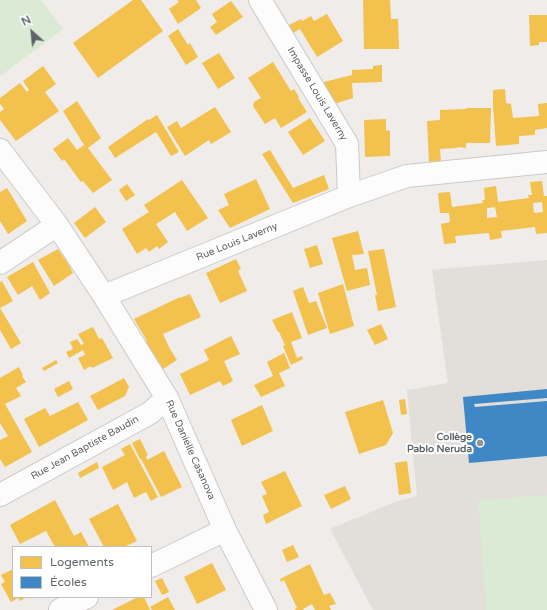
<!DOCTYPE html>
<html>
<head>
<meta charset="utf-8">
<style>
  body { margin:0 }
  #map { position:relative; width:547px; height:610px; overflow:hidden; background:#efece9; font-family:"Varela Round",sans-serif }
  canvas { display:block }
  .legend { position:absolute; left:12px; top:546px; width:140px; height:52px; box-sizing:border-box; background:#fff; border:1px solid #bfc1c2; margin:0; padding:5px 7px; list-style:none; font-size:12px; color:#5e6467 }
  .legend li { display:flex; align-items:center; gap:8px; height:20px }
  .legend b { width:20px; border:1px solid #bfc1c2 }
  .north { position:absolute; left:12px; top:12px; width:40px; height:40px; -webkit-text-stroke:3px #fff; paint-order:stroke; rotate:333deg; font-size:11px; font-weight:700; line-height:16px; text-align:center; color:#5e6467 }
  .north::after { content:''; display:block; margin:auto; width:14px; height:18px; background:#5e6467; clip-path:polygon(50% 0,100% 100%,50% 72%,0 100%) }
</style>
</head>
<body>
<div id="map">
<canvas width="547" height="610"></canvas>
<ul class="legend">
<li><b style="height:11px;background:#f2c14e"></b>Logements</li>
<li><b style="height:11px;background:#3f88c5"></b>Écoles</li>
</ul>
<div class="north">N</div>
</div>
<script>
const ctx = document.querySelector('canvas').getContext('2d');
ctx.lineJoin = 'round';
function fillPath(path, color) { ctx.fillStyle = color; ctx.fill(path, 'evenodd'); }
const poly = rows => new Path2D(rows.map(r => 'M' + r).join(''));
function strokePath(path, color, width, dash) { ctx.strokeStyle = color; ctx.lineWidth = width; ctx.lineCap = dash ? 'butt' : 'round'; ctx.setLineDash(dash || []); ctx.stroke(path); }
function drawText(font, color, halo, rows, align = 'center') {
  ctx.font = font + ' "Varela Round",sans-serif'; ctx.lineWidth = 4; ctx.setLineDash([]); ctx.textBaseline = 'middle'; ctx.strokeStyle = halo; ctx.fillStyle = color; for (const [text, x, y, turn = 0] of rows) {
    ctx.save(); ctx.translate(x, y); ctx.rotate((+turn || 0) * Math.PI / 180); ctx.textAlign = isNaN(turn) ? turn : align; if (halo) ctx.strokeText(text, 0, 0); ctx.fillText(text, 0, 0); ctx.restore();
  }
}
fillPath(poly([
  [547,260,547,610,373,610,330,529,395,502,417,496,407,390,448,383,432,270]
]), '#e2ded9');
fillPath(poly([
  [0,0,41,0,63,29,0,76],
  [547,495,547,610,486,610,478,500]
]), '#dbead4');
fillPath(poly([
  [133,0,141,0,163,31,98,78,73,43],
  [177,0,196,0,201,8,178,24,169,9,179,2],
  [363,0,390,0,391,19,398,19,399,49,364,49],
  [231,1,243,17,216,35,210,27,217,22,212,14],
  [327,14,343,41,317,57,300,29,289,35,285,27,301,19,302,21,311,16,314,21],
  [529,15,547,15,547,42,539,42,539,45,530,46],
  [178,29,188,45,190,43,198,57,186,65,168,36],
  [219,53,235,78,218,89,202,63],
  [273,62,291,91,294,89,299,97,298,98,307,112,281,128,275,118,265,124,253,106,254,102,261,98,248,78],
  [382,65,382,82,352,83,353,98,334,104,332,97,327,98,325,94,324,82,352,75,352,70,373,69,373,66],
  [43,66,56,84,45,92,59,111,16,141,0,120,0,112,4,109,0,104,0,98,20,83,27,92,29,90,23,81],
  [505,89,506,103,511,104,513,118,539,116,538,104,547,103,547,128,535,130,535,135,519,136,519,144,496,146,493,106,493,90],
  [77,101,101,138,88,148,112,180,93,193,83,181,81,182,64,159,62,161,53,149,68,138,77,150,84,145,63,111],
  [215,107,231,132,211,144,209,140,185,156,167,127,177,121,181,128],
  [466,108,491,108,490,143,466,143,466,148,457,147,457,148,440,149,441,162,429,163,427,121,440,120,440,110,466,109],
  [157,115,179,152,171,156,156,132,115,158,108,147,148,119,149,120],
  [310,118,325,141,303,155,288,132],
  [386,119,386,130,390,131,390,156,365,157,364,120],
  [270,150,293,188,324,175,329,189,293,203,262,154],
  [256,179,270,209,230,228,218,210,229,205,224,194],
  [182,180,208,218,187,231,175,212,156,224,168,242,159,249,157,246,149,252,146,248,137,254,122,229,149,212,144,205],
  [542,181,544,196,547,196,547,233,536,234,535,227,501,231,502,238,490,240,489,233,455,236,456,243,444,244,441,224,450,222,449,213,440,213,438,193,450,192,452,207,483,203,482,200,485,200,484,188,496,186,498,202,529,198,528,195,532,195,530,182],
  [542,202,543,212,534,213,533,203],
  [495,207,497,217,487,218,487,208],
  [127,184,135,195,126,201,119,190],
  [7,188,27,221,8,234,0,221,0,192],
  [95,207,106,222,85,238,74,223],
  [358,231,364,254,352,255,355,270,367,268,370,285,347,291,332,238],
  [317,245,323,264,310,268,304,249],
  [58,249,69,265,73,273,54,286,38,260],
  [384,249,396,307,378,311,375,295,377,295,368,251],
  [236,259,241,269,238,271,247,291,220,303,206,273],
  [33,262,50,293,40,300,32,286,18,295,7,277],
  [2,281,13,301,0,308,21,343,11,349,0,330,0,282],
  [343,284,354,326,330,334,318,293],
  [303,287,309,303,316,301,327,328,308,335,293,291],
  [190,294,201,317,163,334,170,349,177,360,163,369,145,342,147,341,134,319,180,297,180,298],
  [292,312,302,338,291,342,297,358,302,356,303,359,291,365,283,346,285,345,279,332,278,332,272,320],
  [381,324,388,339,375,345,367,330],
  [93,327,99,339,102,338,113,358,92,368,91,366,84,370,78,358,85,355,83,350,69,358,66,352,73,349,70,342,77,339,81,345,84,344,78,334],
  [231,336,240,354,224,361,233,381,223,386,220,381,190,395,180,374,209,360,204,350],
  [284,353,290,368,279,373,285,386,261,397,254,385,273,376,267,362],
  [56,360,58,363,44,371,42,368],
  [19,367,23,375,22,376,26,382,16,388,21,396,5,404,32,452,5,467,0,459,0,440,8,436,0,423,0,378],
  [124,378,129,387,125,396,98,410,90,396],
  [69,381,73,389,58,397,54,389],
  [405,399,407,414,401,415,399,400],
  [383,400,393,433,386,445,359,454,345,412],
  [78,402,88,420,39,447,24,419,45,408,50,416],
  [262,405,273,431,242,446,231,420],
  [140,439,148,455,146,456,147,460,164,451,182,487,161,497,141,459,140,459,132,443],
  [130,444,158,497,151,501,146,492,134,498,127,482,113,490,102,467,125,455,121,449],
  [407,461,411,493,399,495,395,463],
  [97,462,99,468,80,478,78,473],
  [285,471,302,506,266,524,263,515,269,512,262,496,267,494,261,482],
  [345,486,351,499,331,509,324,495],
  [55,500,74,536,81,532,89,547,55,547,46,531,20,544,10,525],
  [118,504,137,541,126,546,126,547,104,547,89,519],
  [293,545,299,557,287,562,282,550],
  [212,563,226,590,197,604,184,577],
  [310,564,324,595,330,593,336,604,329,606,331,610,315,610,312,604,303,609,304,610,294,610,297,608,284,580,281,582,280,579],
  [13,569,13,597,27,597,20,601,18,598,11,602,1,584,5,582,1,575],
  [162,578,169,592,162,595,155,581],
  [138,597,144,597,150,610,112,610],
  [168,597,175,610,152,610,150,607]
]), '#f2c14e');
fillPath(poly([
  [547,389,547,398,474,404,475,407,547,401,547,456,469,463,463,397]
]), '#3f88c5');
const minor = poly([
  [260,0,347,144,349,196],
  [0,150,57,225,104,296,167,398,225,530,266,610],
  [0,263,57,225],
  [104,296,349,196,407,176,547,162],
  [0,495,150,413,167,398],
  [151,566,225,530],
  [60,610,87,597]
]);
strokePath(minor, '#cacaca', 24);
strokePath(minor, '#fdfcfc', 22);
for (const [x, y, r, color] of [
  [480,443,4,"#919494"]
]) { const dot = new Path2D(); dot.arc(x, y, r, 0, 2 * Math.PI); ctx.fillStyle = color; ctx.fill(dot); strokePath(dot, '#fff', 1.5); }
drawText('10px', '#5e6467', '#fff', [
  ["Impasse Louis Laverny",317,94,59],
  ["Rue Louis Laverny",237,242,-22],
  ["Rue Jean Baptiste Baudin",85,448,-29],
  ["Rue Danielle Casanova",190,450,66]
]);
drawText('bold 10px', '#5e6467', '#fff', [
  ["Collège",472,437],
  ["Pablo Neruda",472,449]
], 'right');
</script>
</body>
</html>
